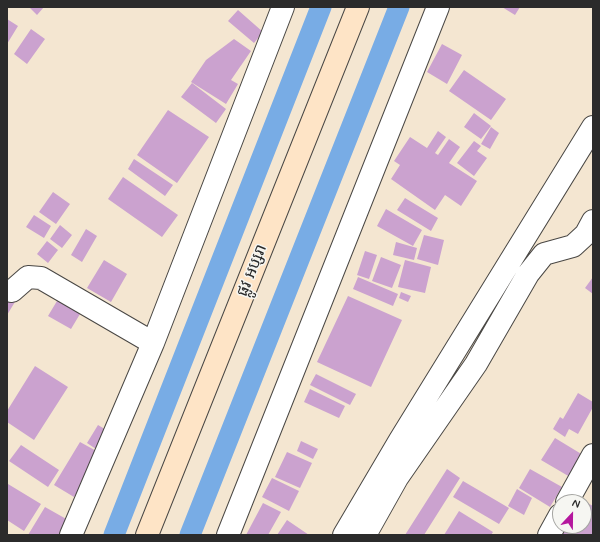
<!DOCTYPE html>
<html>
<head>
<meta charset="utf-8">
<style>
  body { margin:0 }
  #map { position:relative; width:600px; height:542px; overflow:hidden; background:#f4e6d1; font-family:Mynerve,sans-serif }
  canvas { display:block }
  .frame { position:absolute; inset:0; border:8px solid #2b2b2b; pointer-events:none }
  .north { position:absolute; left:552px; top:494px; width:40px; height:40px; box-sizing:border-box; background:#f6f6f2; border:1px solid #a5a5a2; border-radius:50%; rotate:22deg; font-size:11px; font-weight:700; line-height:16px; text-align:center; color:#2b2b2b }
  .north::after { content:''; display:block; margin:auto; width:14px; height:18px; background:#b5179e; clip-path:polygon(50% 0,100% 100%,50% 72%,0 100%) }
</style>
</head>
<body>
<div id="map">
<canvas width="600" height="542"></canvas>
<div class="frame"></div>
<div class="north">N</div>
</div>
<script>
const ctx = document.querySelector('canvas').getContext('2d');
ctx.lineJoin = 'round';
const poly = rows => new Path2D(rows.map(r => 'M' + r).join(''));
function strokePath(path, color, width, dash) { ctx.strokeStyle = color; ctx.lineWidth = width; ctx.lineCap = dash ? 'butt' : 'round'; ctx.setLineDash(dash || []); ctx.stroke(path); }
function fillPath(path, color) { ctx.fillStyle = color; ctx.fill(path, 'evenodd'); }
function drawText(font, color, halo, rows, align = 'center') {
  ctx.font = font + ' Mynerve,"Noto Sans Khmer",sans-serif'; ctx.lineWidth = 3; ctx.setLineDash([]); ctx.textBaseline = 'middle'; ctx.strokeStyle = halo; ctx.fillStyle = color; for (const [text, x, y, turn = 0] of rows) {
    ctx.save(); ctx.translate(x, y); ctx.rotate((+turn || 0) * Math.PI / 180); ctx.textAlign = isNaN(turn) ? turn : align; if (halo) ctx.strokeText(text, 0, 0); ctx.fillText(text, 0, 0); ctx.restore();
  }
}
strokePath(poly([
  [114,535,321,7],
  [190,535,399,7]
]), '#78ace5', 21);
fillPath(poly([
  [29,7,44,7,37,15],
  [502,7,520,7,515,15],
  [238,10,263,32,254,43,228,21],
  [7,19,18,26,7,44],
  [31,29,45,39,27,64,14,54],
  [234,39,251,51,231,80,238,84,226,104,191,82,206,60],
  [442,44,462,55,447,84,427,72],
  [464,70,506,99,491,120,449,91],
  [192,83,226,109,216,123,181,97],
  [168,110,209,137,177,183,137,155],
  [474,113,491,126,481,139,464,127],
  [491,127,499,133,490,149,481,144],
  [438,131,446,137,435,153,438,155,449,139,460,147,449,163,477,181,461,206,445,195,435,210,391,179,400,165,394,161,410,137,427,148],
  [474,141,481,146,477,151,487,158,474,176,457,163],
  [134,159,173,185,165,196,128,169],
  [123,177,178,215,162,237,108,199],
  [53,192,70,204,56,224,39,212],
  [405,198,438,218,431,231,397,210],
  [386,209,422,230,413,246,377,226],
  [34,215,51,226,44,238,26,227],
  [60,225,72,235,62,248,50,239],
  [86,229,97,236,82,262,71,255],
  [424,235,444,240,438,265,417,259],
  [47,241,58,250,48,263,37,254],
  [396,242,417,248,414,260,393,255],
  [365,251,377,255,369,279,357,275],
  [381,257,401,265,392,288,372,281],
  [104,260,127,274,111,302,87,288],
  [405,260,431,267,425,293,398,287],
  [358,277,398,294,393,306,353,289],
  [593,277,593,294,585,288],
  [7,290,18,297,7,315],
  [401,292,411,296,408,302,399,298],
  [60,296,83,309,71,329,48,316],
  [348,296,402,320,371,387,317,362],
  [35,366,68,387,34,440,7,422,7,411],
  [316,374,356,394,350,405,310,385],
  [310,389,345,406,339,418,304,402],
  [578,393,593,402,593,407,578,434,569,429,565,437,553,429,560,417,563,419],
  [98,425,108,431,96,449,87,443],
  [555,438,583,455,570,477,541,460],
  [301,441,318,449,313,459,297,451],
  [80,442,100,453,74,497,54,485],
  [21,445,59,470,48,487,9,461],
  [287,452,312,463,300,488,275,477],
  [447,469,460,478,424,535,405,535],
  [530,469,562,487,550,507,519,488],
  [272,478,299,491,289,511,262,497],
  [463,481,509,508,499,524,453,497],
  [8,484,41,504,24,531,7,520],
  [517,489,532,498,524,515,508,506],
  [580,499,593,506,593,535,561,535,566,526,584,526,584,502,579,502],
  [263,503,281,512,268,535,246,535],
  [45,507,68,520,59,535,28,535],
  [459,511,493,532,491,535,444,535],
  [287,520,309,535,277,535]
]), '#cba2cf');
const minor = poly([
  [12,291,28,277,41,278,153,343],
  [567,502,593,455],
  [71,535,153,343,283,7],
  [228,535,438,7],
  [344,535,400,440,593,127],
  [365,535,397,478,476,364,528,274,544,254,573,246,586,234,593,221],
  [549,535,560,515]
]);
const secondary = poly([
  [147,535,358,7]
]);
strokePath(minor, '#494744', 24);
strokePath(secondary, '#494744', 24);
strokePath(minor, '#fff', 22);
strokePath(secondary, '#fee4c6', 22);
drawText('16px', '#2b2b2b', '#f6f6f2', [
  ["ផ្លូវ អប្សរា",253,271,-68]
]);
</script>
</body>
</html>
